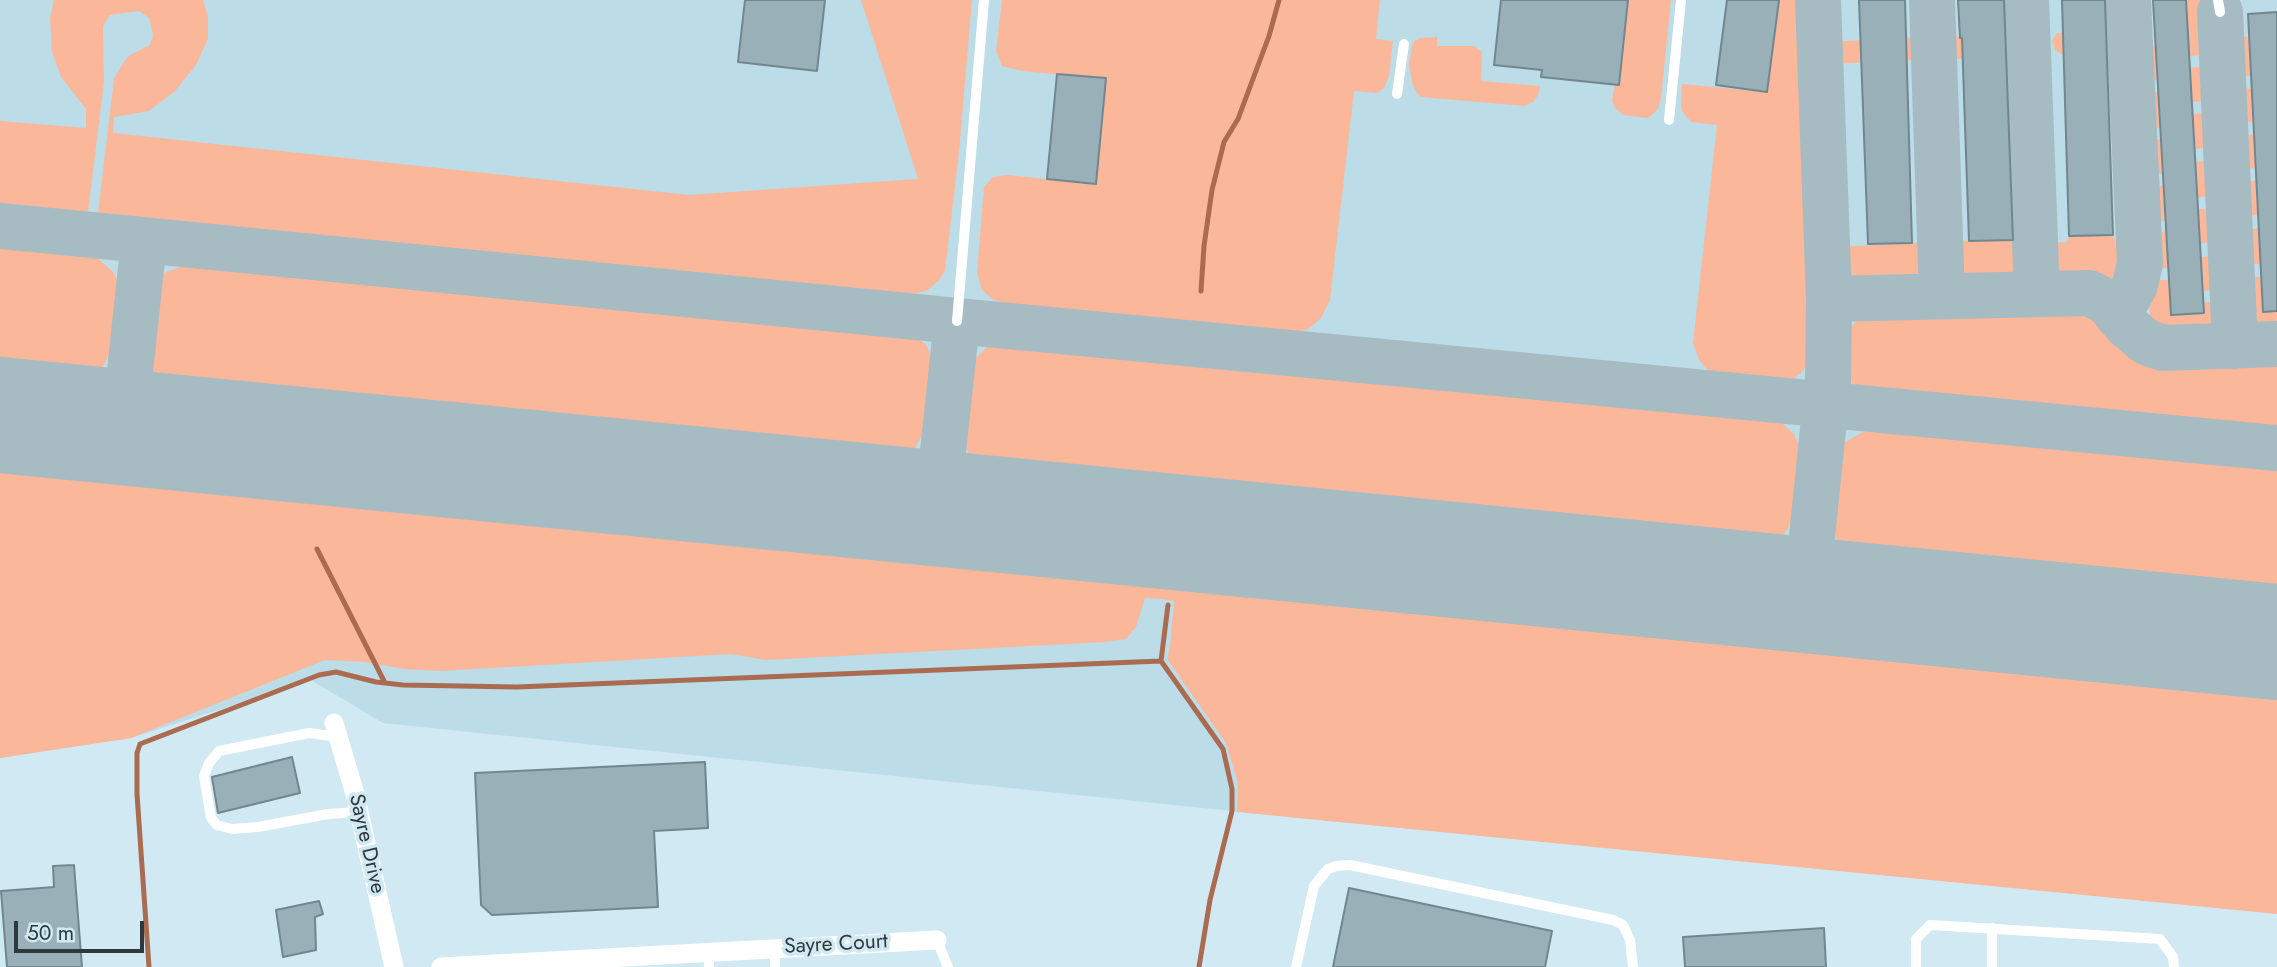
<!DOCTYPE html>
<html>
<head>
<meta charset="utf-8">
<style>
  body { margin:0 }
  #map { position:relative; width:2277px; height:967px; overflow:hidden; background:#d1e9f2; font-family:Jost,sans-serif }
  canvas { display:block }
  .scale { position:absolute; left:14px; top:921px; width:130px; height:32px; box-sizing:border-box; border:4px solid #2f383c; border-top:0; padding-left:9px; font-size:21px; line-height:24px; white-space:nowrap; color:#2f383c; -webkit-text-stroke:5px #d1e9f2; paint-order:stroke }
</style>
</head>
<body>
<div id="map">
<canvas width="2277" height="967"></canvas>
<div class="scale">50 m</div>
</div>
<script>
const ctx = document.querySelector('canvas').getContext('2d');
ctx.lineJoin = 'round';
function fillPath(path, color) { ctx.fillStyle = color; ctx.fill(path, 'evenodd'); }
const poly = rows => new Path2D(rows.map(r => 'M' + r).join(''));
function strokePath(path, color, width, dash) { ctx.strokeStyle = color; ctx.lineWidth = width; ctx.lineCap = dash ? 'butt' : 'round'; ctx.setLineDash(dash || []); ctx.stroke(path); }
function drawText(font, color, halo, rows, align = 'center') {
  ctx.font = font + ' Jost,sans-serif'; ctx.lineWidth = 7; ctx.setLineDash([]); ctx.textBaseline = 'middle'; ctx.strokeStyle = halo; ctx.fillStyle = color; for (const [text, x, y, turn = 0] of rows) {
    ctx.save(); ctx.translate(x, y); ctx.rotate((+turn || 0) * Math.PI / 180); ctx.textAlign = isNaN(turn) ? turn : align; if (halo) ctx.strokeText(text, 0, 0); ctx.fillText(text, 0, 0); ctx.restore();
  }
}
fillPath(poly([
  [0,0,2277,0,2277,912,1338,822,383,723,311,680,131,738,0,758]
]), '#bcdce8');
fillPath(poly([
  [54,0,203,0,208,17,208,39,196,65,175,91,149,111,114,117,113,133,689,195,918,179,861,0,972,0,959,152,945,271,939,280,928,290,914,294,873,292,98,213,114,79,123,63,130,55,150,45,153,35,149,18,139,11,110,15,103,26,104,82,88,212,0,203,0,121,86,128,86,109,61,77,52,52,50,18],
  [1002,0,1380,0,1376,39,1393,41,1389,76,1384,88,1378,93,1354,91,1330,300,1321,318,1307,330,1292,332,1009,305,992,299,982,290,977,273,984,187,993,177,1007,175,1096,184,1106,79,1022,71,1002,66,996,51],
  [1628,0,1671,0,1661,98,1658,109,1648,118,1623,115,1614,107,1612,100,1615,85,1619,85],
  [1779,0,1800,0,1812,349,1810,361,1802,372,1792,380,1781,384,1720,379,1710,373,1699,360,1693,343,1717,125,1691,122,1682,111,1681,104,1682,84,1766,92],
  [2186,0,2212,0,2211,8,2208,11,2210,46,2207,52,2200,55,2190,56],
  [2107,30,2112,30,2114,37,2114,43,2107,53,2063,55,2055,50,2052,41,2057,33],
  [1952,36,2012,36,2015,42,2015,48,2007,58,1952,59,1944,56,1941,51,1947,38],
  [2238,36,2249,37,2251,76,2237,76,2233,74,2230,69,2230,44,2232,39],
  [1437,37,1437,46,1474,46,1482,52,1481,81,1540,86,1538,95,1533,102,1525,106,1421,97,1417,93,1412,83,1409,64,1412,46,1414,41,1421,38],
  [1917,37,1920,41,1921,55,1918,60,1831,64,1829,42],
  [2156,46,2158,79,2152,80,2143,75,2140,56,2144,49],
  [2200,67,2206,68,2213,75,2213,95,2205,101,2192,102,2190,68],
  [2243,88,2252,89,2253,122,2239,123,2234,119,2233,95,2237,91],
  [2158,92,2160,128,2152,128,2147,126,2141,119,2141,102,2149,94],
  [2203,113,2213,120,2215,141,2209,147,2195,149,2193,114],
  [2254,134,2256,168,2244,169,2237,167,2234,161,2235,141,2239,137],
  [2161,139,2163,174,2154,174,2146,170,2143,165,2144,149,2151,140],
  [2205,161,2213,164,2216,170,2218,186,2210,195,2198,198,2196,162],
  [2246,181,2256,181,2258,215,2242,216,2236,210,2237,189],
  [2164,185,2166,221,2156,221,2145,212,2145,195,2152,187],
  [2198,209,2210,209,2219,217,2219,235,2211,242,2200,244],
  [2259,228,2260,264,2244,264,2239,259,2239,238,2243,231],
  [2166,232,2168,268,2159,269,2148,261,2146,242,2147,236,2152,233],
  [2113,235,2115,241,2129,241,2129,258,2126,268,2120,275,2111,279,2067,279,2061,277,2051,269,2048,261,2048,243,2067,242,2069,236],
  [2023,238,2025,260,2013,279,1971,279,1961,273,1958,261,1958,241],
  [0,242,80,250,92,253,114,273,118,283,119,295,116,331,111,350,104,365,97,372,61,386,0,382],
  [1921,243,1924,250,1925,272,1916,280,1858,283,1850,282,1839,273,1838,247],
  [2213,256,2218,257,2220,262,2222,282,2215,289,2203,291,2201,257],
  [196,262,499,296,904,334,917,337,926,345,933,359,927,427,913,451,905,459,884,468,860,470,185,401,152,373,148,342,150,300,156,282,166,272],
  [2251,277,2261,277,2263,312,2277,311,2277,339,2259,338,2245,329,2241,319,2240,283],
  [2159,280,2169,280,2171,315,2204,313,2204,302,2218,304,2224,314,2223,325,2218,331,2199,340,2169,340,2155,332,2150,326,2149,290,2152,283],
  [2068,308,2083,309,2094,313,2139,354,2169,356,2277,354,2277,436,1868,394,1856,388,1845,376,1841,362,1841,345,1846,331,1864,315,1880,311],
  [997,344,1229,364,1322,369,1749,409,1783,424,1794,434,1800,448,1802,469,1797,510,1787,530,1775,544,1750,555,1018,485,986,475,974,465,964,443,962,424,965,388,970,364,988,346],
  [1886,430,1997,433,2277,463,2277,609,1926,575,1865,565,1846,552,1837,540,1830,526,1829,504,1838,454,1845,442,1865,431],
  [0,443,2277,668,2277,914,1237,812,1238,783,1226,743,1167,659,1170,647,1174,601,1162,599,1145,598,1136,627,1126,639,1105,642,766,660,730,654,441,671,404,669,364,662,325,660,131,738,0,758]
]), '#fbb79a');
strokePath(poly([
  [1201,291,1204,246,1212,190,1224,142,1238,119,1269,36,1279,0],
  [317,549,385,683],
  [1168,605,1161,661,1223,749,1232,789,1232,811,1210,900,1199,967],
  [149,967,137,794,137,753,140,744,319,675,336,672,376,682,403,685,517,687,1161,661]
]), '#aa6b50', 5);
strokePath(poly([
  [1818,0,1829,299],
  [1932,0,1942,296],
  [2026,0,2037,294],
  [2220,12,2235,346],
  [0,226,957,321,2277,448],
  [2118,316,2135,285,2140,263,2128,0],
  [124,427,144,241],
  [937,508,957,321],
  [1806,595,1828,381,1829,299,2089,293,2107,302,2127,326,2146,342,2163,348,2277,344]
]), '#a7bbc2', 46);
strokePath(poly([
  [0,415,2277,642]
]), '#a7bbc2', 116);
const building = poly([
  [745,0,825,0,817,71,738,62,745,0],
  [1501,0,1628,0,1619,85,1541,77,1542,70,1494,65,1501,0],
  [1727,0,1779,0,1767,92,1716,85,1727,0],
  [1859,0,1905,0,1912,243,1868,244,1859,0],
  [1958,0,2004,0,2013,240,1969,241,1962,38,1960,38,1958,0],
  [2062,0,2105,0,2113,235,2069,236,2062,0],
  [2153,0,2186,0,2204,313,2171,315,2153,0],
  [2277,12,2277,311,2263,312,2248,14,2277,12],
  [1057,74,1106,78,1096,184,1047,179,1057,74],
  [292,757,300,793,218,813,212,777,292,757],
  [705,762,708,828,654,831,658,907,492,915,481,905,475,773,705,762],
  [74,865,82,967,7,967,1,891,54,887,53,866,74,865],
  [1349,888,1552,931,1545,967,1333,967,1349,888],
  [319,901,323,914,315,917,316,950,283,957,276,910,319,901],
  [1824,928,1826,967,1685,967,1683,937,1824,928]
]);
fillPath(building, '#99b0b8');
strokePath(building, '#71878f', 2);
strokePath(poly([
  [2218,0,2220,12],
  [1397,94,1404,44],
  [1669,120,1681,0],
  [957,321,984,0],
  [338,737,309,733,219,751,209,763,204,776,211,818,217,825,232,829,258,827,328,814,359,812],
  [937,940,948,967],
  [775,949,775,967],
  [709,952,709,967],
  [1296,967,1314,886,1328,869,1336,866,1350,865,1613,920,1623,925,1630,940,1633,967],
  [1916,967,1916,939,1930,925,2160,939,2173,957,2174,967],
  [1992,967,1992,928]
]), '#fff', 10);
strokePath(poly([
  [334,723,355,794,394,967],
  [441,967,937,940]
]), '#fff', 19);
drawText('21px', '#2f383c', '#d1e9f2', [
  ["Sayre Drive",366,844,77],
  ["Sayre Court",836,945,-3]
]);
</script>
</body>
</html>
